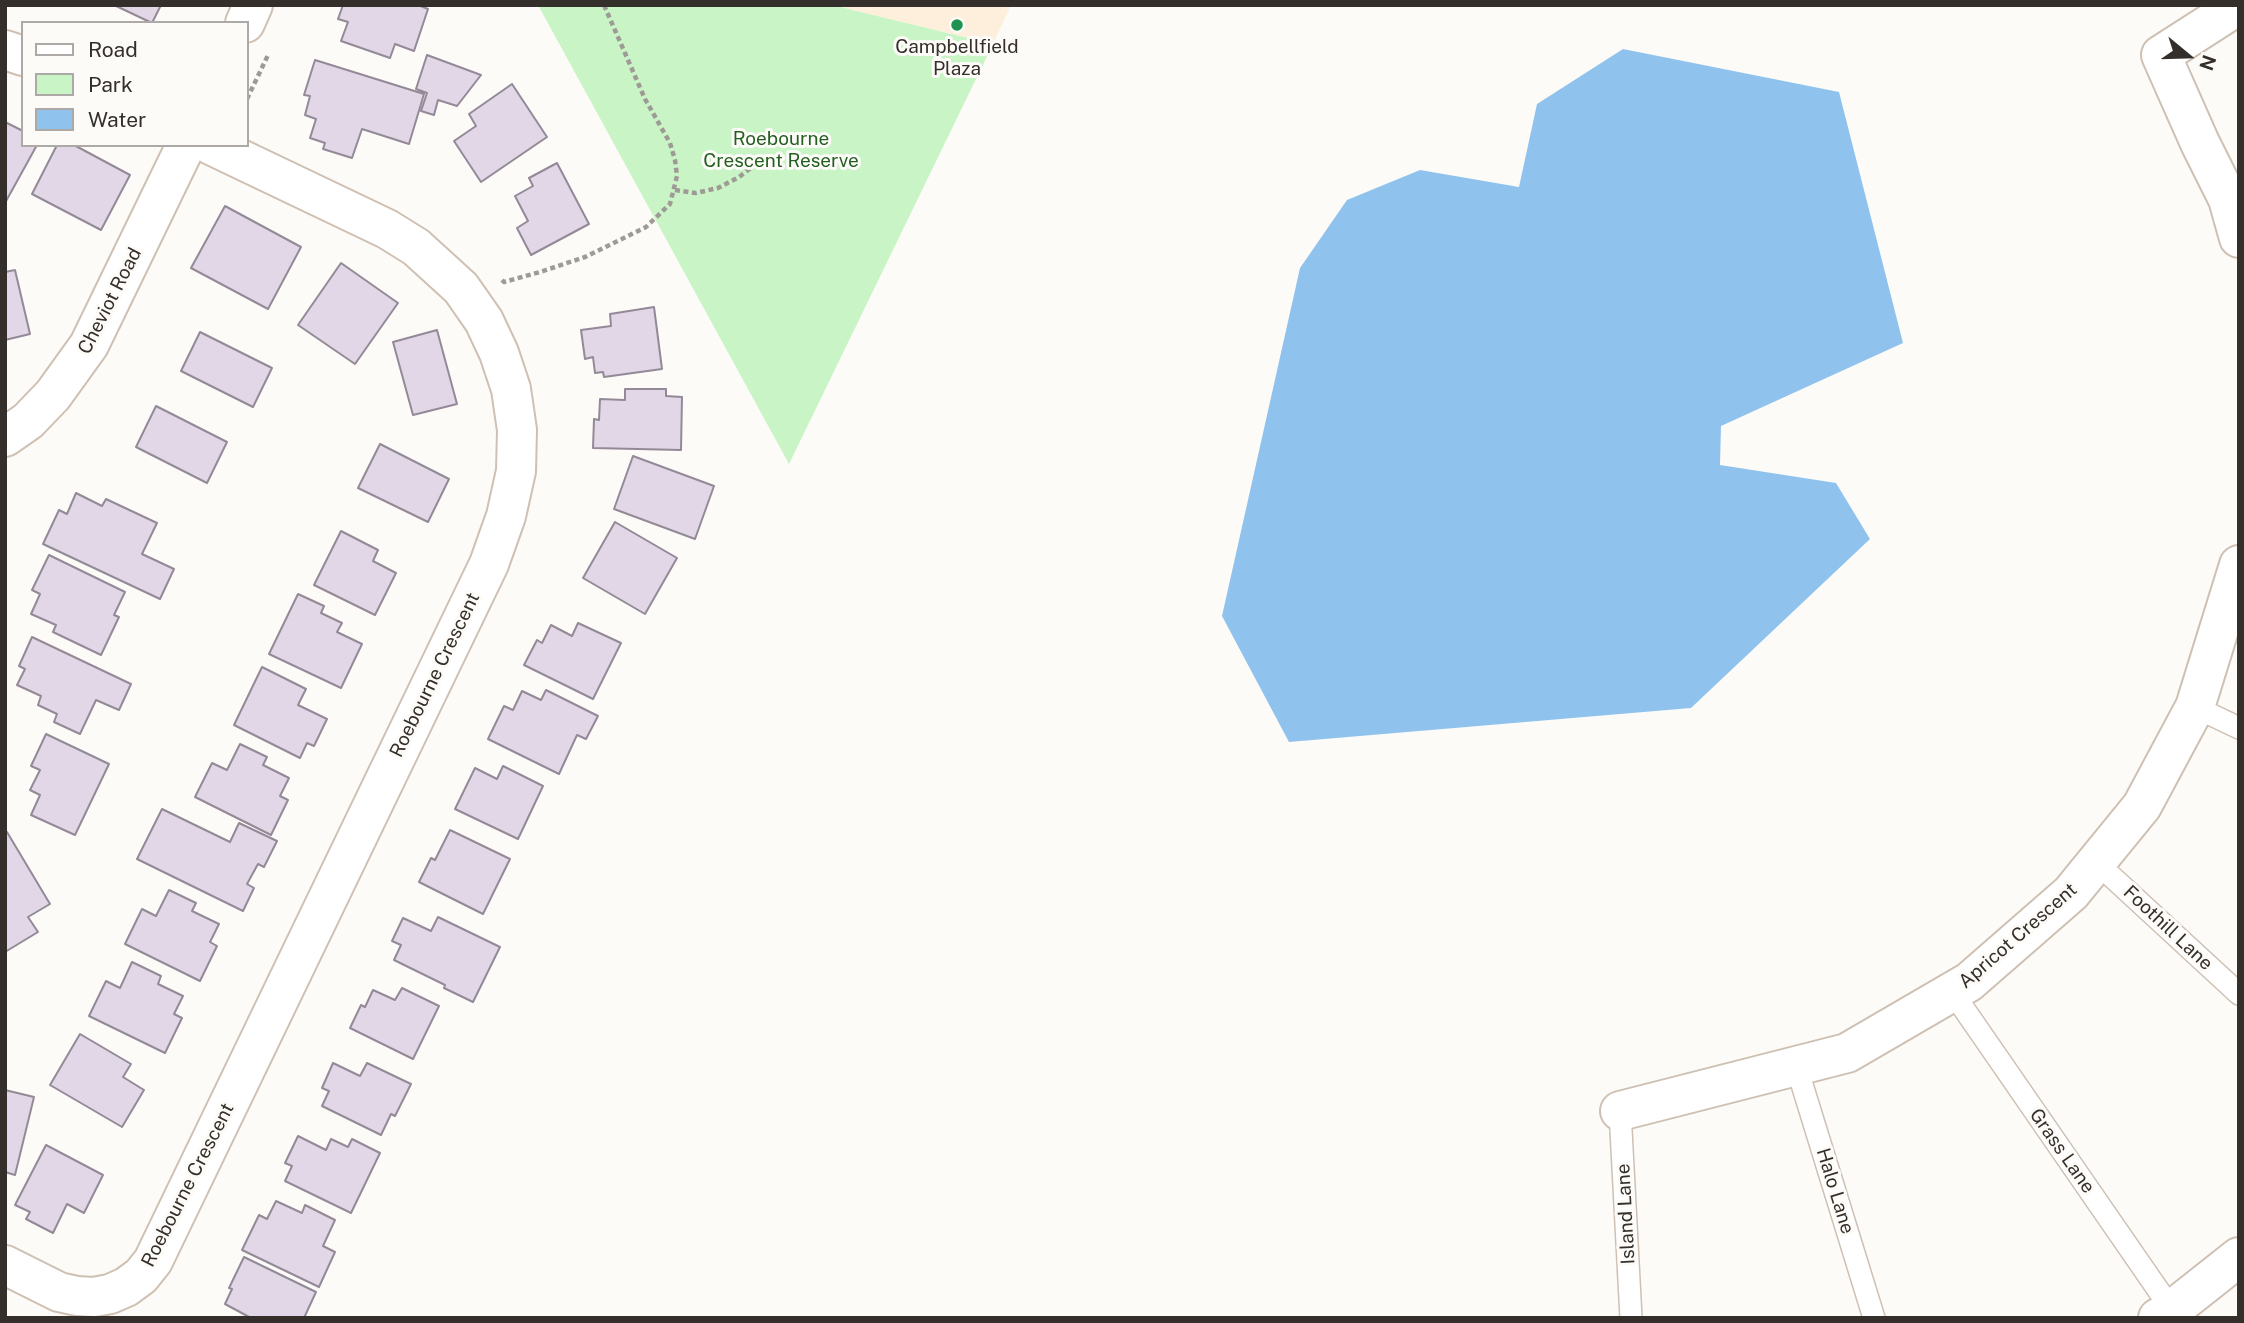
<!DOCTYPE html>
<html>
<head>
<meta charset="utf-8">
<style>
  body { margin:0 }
  #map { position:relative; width:2244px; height:1323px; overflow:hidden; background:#fdfbf8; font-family:"Public Sans",sans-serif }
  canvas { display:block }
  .frame { position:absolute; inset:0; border:7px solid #342f2a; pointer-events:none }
  .legend { position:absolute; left:21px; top:21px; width:228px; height:126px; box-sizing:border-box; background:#fdfbf8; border:2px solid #ada9a6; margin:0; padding:9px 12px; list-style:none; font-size:21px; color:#342f2a }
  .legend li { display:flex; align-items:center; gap:14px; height:35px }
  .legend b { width:35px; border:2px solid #ada9a6 }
  .north { position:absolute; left:2153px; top:21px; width:70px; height:70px; -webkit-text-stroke:5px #fdfbf8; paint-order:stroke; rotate:109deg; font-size:19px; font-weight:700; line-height:28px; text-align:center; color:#342f2a }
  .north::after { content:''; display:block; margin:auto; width:24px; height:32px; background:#342f2a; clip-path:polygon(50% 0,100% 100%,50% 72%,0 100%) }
</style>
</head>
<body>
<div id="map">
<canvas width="2244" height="1323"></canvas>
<div class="frame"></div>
<ul class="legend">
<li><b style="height:9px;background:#fff"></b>Road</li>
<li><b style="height:19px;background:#c9f4c6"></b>Park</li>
<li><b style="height:19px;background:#8fc3ee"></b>Water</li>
</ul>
<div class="north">N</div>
</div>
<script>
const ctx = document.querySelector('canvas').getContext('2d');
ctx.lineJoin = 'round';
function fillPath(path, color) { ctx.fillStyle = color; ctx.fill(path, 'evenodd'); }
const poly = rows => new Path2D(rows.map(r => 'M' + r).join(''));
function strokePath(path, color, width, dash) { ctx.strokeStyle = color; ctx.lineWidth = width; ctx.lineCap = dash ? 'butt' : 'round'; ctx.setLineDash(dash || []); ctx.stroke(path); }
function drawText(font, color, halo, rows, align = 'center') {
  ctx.font = font + ' "Public Sans",sans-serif'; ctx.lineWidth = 6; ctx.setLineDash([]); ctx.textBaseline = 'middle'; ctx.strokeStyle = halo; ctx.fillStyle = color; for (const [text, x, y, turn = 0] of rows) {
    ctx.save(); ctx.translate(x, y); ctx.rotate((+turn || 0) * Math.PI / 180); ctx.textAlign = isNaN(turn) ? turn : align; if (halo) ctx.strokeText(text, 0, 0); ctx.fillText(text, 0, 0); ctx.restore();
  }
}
fillPath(poly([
  [832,5,1011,5,993,44]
]), '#feefdc');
fillPath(poly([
  [538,5,832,5,993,44,789,464]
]), '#c9f4c6');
fillPath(poly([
  [1623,49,1839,92,1903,343,1721,426,1720,465,1836,483,1870,539,1691,708,1289,742,1222,616,1300,268,1347,200,1420,170,1519,187,1537,104]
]), '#8fc3ee');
const building = poly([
  [114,5,161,5,152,23,114,5],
  [343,5,418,5,428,9,414,51,395,44,390,58,341,41,348,22,338,19,343,5],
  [427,55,481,75,457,106,438,100,434,115,421,111,427,93,416,89,427,55],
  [315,60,424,94,409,144,362,129,352,158,323,149,325,143,310,138,316,119,305,115,310,96,304,95,315,60],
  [512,84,547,137,481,182,454,141,476,126,469,114,512,84],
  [5,122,23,131,23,145,37,145,5,203,5,122],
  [57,145,74,145,130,175,101,230,32,194,57,145],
  [557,163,589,224,531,255,517,228,528,221,515,196,533,186,529,178,557,163],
  [225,206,301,247,268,309,191,268,225,206],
  [341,263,398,303,355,364,298,325,341,263],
  [15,270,30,334,5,340,5,272,15,270],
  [654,307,662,369,604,377,603,372,595,373,593,357,585,359,581,330,611,326,610,314,654,307],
  [437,330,457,404,413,415,393,342,437,330],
  [200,332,272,368,253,407,181,371,200,332],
  [625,389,666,389,666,396,682,397,681,450,593,448,594,419,599,420,600,399,625,400,625,389],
  [156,406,227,442,207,483,136,447,156,406],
  [380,444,449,479,428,522,358,488,380,444],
  [633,456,714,486,695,539,614,509,633,456],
  [76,493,102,506,106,499,157,523,142,554,174,569,160,599,43,544,59,510,67,514,76,493],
  [615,522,677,558,645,614,583,578,615,522],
  [341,531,378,550,373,561,396,573,375,615,314,585,341,531],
  [49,555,125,592,114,615,119,617,101,655,53,632,56,625,31,614,40,594,32,590,49,555],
  [298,594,324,606,321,613,342,623,337,632,362,644,341,688,269,654,298,594],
  [578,623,621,643,593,699,524,665,537,640,542,643,551,625,572,636,578,623],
  [32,637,131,684,119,710,96,700,80,734,54,722,57,714,38,705,41,696,17,685,25,669,19,666,32,637],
  [262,667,306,689,298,705,327,719,314,746,307,743,300,758,234,725,262,667],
  [546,690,598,716,586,739,577,735,559,774,488,739,504,706,513,710,522,691,541,700,546,690],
  [46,734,109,764,75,835,31,815,40,795,30,790,40,770,31,766,46,734],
  [240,744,267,757,263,765,289,778,280,796,288,800,271,835,195,797,212,763,227,770,240,744],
  [503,766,543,786,518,839,455,809,475,768,497,779,503,766],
  [162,809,230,842,239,823,277,841,264,867,258,864,247,884,254,888,243,911,137,859,162,809],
  [450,830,510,859,483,914,419,882,431,858,435,860,450,830],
  [7,832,50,904,28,917,38,932,5,952,5,833,7,832],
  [169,890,196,903,192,911,219,924,210,942,217,946,200,981,125,944,142,909,156,916,169,890],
  [438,917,500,947,473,1002,444,988,445,985,394,960,401,945,392,941,403,918,431,931,438,917],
  [132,962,161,976,158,984,183,996,174,1014,182,1018,165,1053,89,1016,106,981,120,988,132,962],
  [402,988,439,1006,413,1059,350,1028,361,1005,365,1007,373,990,395,1000,402,988],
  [80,1034,131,1064,123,1077,144,1090,122,1127,50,1085,80,1034],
  [333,1063,360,1076,367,1063,411,1084,395,1116,391,1114,381,1135,322,1106,329,1091,322,1088,333,1063],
  [5,1090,34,1097,15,1175,5,1172,5,1090],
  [298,1136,326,1150,331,1139,348,1147,352,1139,380,1153,351,1213,285,1181,292,1166,285,1163,298,1136],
  [46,1145,103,1175,84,1213,67,1204,53,1233,26,1219,30,1212,15,1205,46,1145],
  [276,1201,302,1213,305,1205,335,1220,323,1246,335,1252,319,1287,242,1250,259,1215,267,1219,276,1201],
  [244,1257,316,1292,304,1318,251,1318,225,1304,232,1289,229,1288,244,1257]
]);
fillPath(building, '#e1d7e6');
strokePath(building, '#938997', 2);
const service = poly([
  [2195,707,2239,728],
  [2097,863,2239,994],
  [1953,993,2172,1310],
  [1796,1065,1874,1318],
  [1620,1111,1631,1318]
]);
const minor = poly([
  [2239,5,2161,55,2200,143,2228,199,2239,238],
  [245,23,253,5],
  [5,50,23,56],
  [5,437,28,421,53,395,89,345,186,145],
  [1620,1111,1847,1053,1969,982,2071,893,2142,806,2195,707,2239,565],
  [5,1265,59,1292,77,1296,94,1297,110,1294,126,1287,141,1276,153,1261,489,564,506,516,516,471,517,430,511,389,499,353,484,321,461,288,416,247,387,229,211,145],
  [2158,1318,2172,1310,2239,1257]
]);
strokePath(service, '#cec1b4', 24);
strokePath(minor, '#cec1b4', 42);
strokePath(poly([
  [247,99,269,53],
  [675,190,696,193,718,188,739,177,760,161],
  [502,280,504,282,540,272,585,257,646,227,670,204,677,176,675,160,670,143,645,99,604,5]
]), '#9e9a96', 4.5, [5, 3.5]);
strokePath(service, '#fff', 21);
strokePath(minor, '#fff', 38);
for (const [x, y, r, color] of [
  [957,25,7,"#1d934f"]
]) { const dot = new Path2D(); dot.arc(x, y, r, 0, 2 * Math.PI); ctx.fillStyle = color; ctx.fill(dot); strokePath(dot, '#fdfbf8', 2.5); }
drawText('19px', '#342f2a', '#fdfbf8', [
  ["Campbellfield",957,47],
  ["Plaza",957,69]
]);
drawText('19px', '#245f22', '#fdfbf8', [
  ["Roebourne",781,139],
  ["Crescent Reserve",781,161]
]);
drawText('19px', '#342f2a', '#fdfbf8', [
  ["Cheviot Road",110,301,-63],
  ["Roebourne Crescent",435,675,-64],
  ["Foothill Lane",2168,928,43],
  ["Apricot Crescent",2018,936,-41],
  ["Grass Lane",2062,1151,55],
  ["Roebourne Crescent",188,1185,-63],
  ["Halo Lane",1835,1191,73],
  ["Island Lane",1626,1214,-93]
]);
</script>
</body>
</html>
